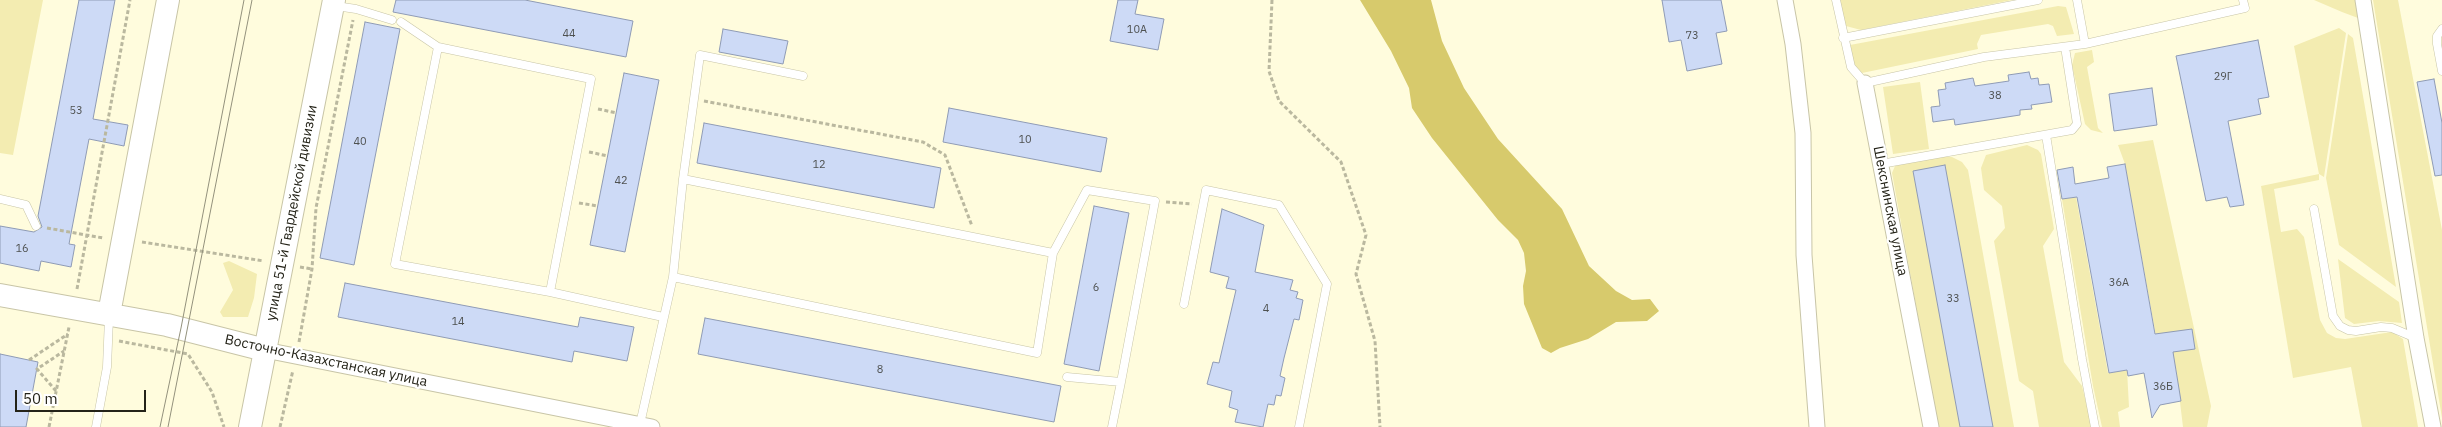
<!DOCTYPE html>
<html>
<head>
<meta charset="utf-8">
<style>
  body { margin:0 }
  #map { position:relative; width:2442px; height:427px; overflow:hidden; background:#fffcdd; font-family:"IBM Plex Sans",sans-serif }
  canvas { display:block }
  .scale { position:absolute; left:15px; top:390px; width:131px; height:22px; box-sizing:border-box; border:2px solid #242318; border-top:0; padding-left:6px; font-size:15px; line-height:18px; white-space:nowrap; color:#242318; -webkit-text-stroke:4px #fff; paint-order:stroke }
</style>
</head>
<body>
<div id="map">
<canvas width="2442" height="427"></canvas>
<div class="scale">50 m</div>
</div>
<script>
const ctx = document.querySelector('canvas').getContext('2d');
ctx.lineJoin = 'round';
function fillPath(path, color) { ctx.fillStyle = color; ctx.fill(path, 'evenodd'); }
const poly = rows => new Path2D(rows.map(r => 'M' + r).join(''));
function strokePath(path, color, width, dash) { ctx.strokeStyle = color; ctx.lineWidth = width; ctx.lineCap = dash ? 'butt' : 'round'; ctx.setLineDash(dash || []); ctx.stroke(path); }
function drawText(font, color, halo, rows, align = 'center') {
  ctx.font = font + ' "IBM Plex Sans",sans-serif'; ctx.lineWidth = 4.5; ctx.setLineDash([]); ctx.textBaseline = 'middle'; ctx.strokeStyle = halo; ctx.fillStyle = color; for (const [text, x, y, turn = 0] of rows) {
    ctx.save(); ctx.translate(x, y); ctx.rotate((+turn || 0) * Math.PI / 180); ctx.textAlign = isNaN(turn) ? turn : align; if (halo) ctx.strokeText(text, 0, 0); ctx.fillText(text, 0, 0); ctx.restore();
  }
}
fillPath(poly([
  [0,0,43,0,13,155,0,153],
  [1838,0,2012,0,1861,30,1846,26],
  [2314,0,2355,0,2358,18,2342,12],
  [2373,0,2398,0,2442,230,2442,418],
  [2058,6,2066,7,2074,34,2057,36,2053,26,2048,24,1981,35,1977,44,1978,49,1862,73,1855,69,1852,64,1850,45],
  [2339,28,2346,33,2324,177,2319,174,2319,180,2274,189,2281,232,2297,229,2304,237,2320,320,2327,333,2336,338,2345,339,2392,332,2403,339,2418,427,2362,427,2351,367,2293,378,2261,186,2319,174,2294,46],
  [2348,34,2353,38,2396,287,2339,245,2326,178],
  [2092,50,2094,62,2087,67,2098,128,2103,133,2091,130,2085,124,2072,65,2075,53],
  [1920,82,1929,149,1893,154,1883,87],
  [2153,140,2211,406,2207,427,2183,427,2176,369,2162,370,2125,164,2118,145],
  [2027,145,2038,150,2041,154,2054,229,2043,246,2064,362,2082,386,2092,427,2039,427,2033,391,2019,381,1994,241,2005,228,2002,206,1984,190,1981,168,1986,155],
  [1941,157,1952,157,1962,162,1968,170,2014,427,1938,427,1892,173,1895,166,1902,163],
  [2076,197,2108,373,2127,370,2129,407,2118,412,2120,427,2102,427,2093,386,2062,199],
  [2338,259,2399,302,2402,323,2379,321,2354,324,2345,318],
  [229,261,257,274,254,298,248,317,223,317,220,312,233,290,223,263]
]), '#f3ecb1');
fillPath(poly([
  [1360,0,1431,0,1442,41,1464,88,1498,139,1562,209,1589,266,1616,291,1632,300,1650,299,1659,311,1647,321,1616,322,1588,339,1560,348,1551,353,1542,348,1524,304,1523,286,1526,271,1524,253,1518,240,1498,220,1432,138,1412,108,1409,88,1391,51]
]), '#d7ca6c');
const building = poly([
  [79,0,115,0,93,119,128,125,124,146,89,139,69,244,75,245,71,267,41,261,39,271,0,263,0,226,34,232,42,227,38,216,79,0],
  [396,0,525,0,633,21,626,57,393,12,396,0],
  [1118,0,1138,0,1135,14,1164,19,1158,50,1110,41,1118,0],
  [1662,0,1721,0,1727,31,1716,33,1722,64,1687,71,1681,40,1669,42,1662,0],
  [365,22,400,29,354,265,320,258,365,22],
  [723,29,788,41,783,64,719,52,723,29],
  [2258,40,2269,97,2258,99,2261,114,2228,121,2244,205,2230,207,2227,197,2206,201,2176,56,2258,40],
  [2029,72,2031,79,2038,78,2039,85,2049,84,2052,102,2031,105,2032,109,2020,110,2020,115,1955,125,1954,119,1933,122,1931,107,1940,106,1938,90,1946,89,1945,83,1973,78,1975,86,2009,81,2008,75,2029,72],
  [624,73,659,80,625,252,590,245,624,73],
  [2434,79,2442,123,2442,175,2435,176,2417,82,2434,79],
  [2152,88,2157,125,2114,131,2109,94,2152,88],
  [949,108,1107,138,1101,172,943,142,949,108],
  [704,123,941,168,934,208,697,163,704,123],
  [2125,164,2155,334,2192,329,2195,349,2173,352,2181,401,2160,405,2152,418,2144,373,2128,376,2127,370,2109,373,2077,197,2062,199,2057,170,2073,167,2075,184,2109,178,2107,167,2125,164],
  [1945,165,1993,427,1960,427,1913,171,1945,165],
  [1094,206,1129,213,1099,371,1064,364,1094,206],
  [1222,209,1264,225,1255,272,1293,280,1290,290,1298,292,1296,298,1303,300,1299,320,1294,319,1284,358,1280,376,1285,378,1281,396,1276,395,1274,405,1268,404,1263,427,1235,422,1238,410,1229,407,1232,391,1207,384,1213,362,1219,363,1236,290,1226,288,1229,277,1210,272,1222,209],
  [345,283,578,327,580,317,634,327,627,361,574,351,572,362,338,317,345,283],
  [705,318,1061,386,1054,422,698,354,705,318],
  [0,354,38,362,26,427,0,427,0,354]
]);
fillPath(building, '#cddaf6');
strokePath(building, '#8f9bb5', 1);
const lane = poly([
  [1836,0,1851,67,1865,83,1984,57,2085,44,2245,8,2243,0],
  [2077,0,2085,44],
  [336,6,356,9,392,20],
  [401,22,438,47,591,79,550,292],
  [2442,29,2437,36,2437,44,2442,71],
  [1843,38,2038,0],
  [438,47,395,264,550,292,663,317],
  [2046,135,2082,359,2095,427],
  [1881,164,2072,130,2077,124,2065,47],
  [0,199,26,205,36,226],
  [2314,209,2333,316,2340,326,2348,330,2356,331,2381,327,2392,328,2416,338],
  [1053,253,1087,190,1155,201,1121,382],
  [673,277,1037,353,1053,253,683,179],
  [1184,304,1206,190,1279,205,1327,284,1299,427],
  [1067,377,1121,382,1112,427],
  [640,424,673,277,683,179,700,55,803,76],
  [96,427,107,367,109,318]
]);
const street = poly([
  [1785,0,1793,44,1803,133,1804,255,1817,427],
  [2363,0,2416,338,2433,427],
  [1865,83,1931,427],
  [265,350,652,427]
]);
const secondary = poly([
  [0,295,167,325,265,350],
  [109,314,168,0],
  [250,427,334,0]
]);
strokePath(lane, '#c8c5a7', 9);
strokePath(street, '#c8c5a7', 17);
strokePath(secondary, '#c8c5a7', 24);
strokePath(poly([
  [1272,0,1269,71,1279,101,1341,162,1366,235,1356,274,1375,341,1380,427],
  [704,101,923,142,945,155,972,226],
  [598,109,617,113],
  [589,152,608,156],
  [1166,202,1192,204],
  [579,203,598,206],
  [47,228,103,238],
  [142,242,264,261],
  [300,267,312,269],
  [77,289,130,0],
  [119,341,188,354,212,392,224,427],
  [299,342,312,269,316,208,353,20],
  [29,360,68,334],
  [56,391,37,369,64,351],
  [49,427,69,327],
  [280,427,293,370]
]), '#bab89f', 3, [4, 2.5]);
strokePath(lane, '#fff', 8);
strokePath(street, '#fff', 15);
strokePath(secondary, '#fff', 22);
strokePath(poly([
  [160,427,181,328,244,0],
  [168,427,252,0]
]), '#93917c', 1);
drawText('11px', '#4e5150', null, [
  ["10А",1137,30],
  ["44",569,34],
  ["73",1692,36],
  ["29Г",2223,77],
  ["38",1995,96],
  ["53",76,111],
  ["10",1025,140],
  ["40",360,142],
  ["12",819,165],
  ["42",621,181],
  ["16",22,249],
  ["36А",2119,283],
  ["6",1096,288],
  ["33",1953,299],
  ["4",1266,309],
  ["14",458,322],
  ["8",880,370],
  ["36Б",2163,387]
]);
drawText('14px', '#242318', '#fff', [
  ["Шекснинская улица",1890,211,79],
  ["улица 51-й Гвардейской дивизии",292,213,-79],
  ["Восточно-Казахстанская улица",326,361,12]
]);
</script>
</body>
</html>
